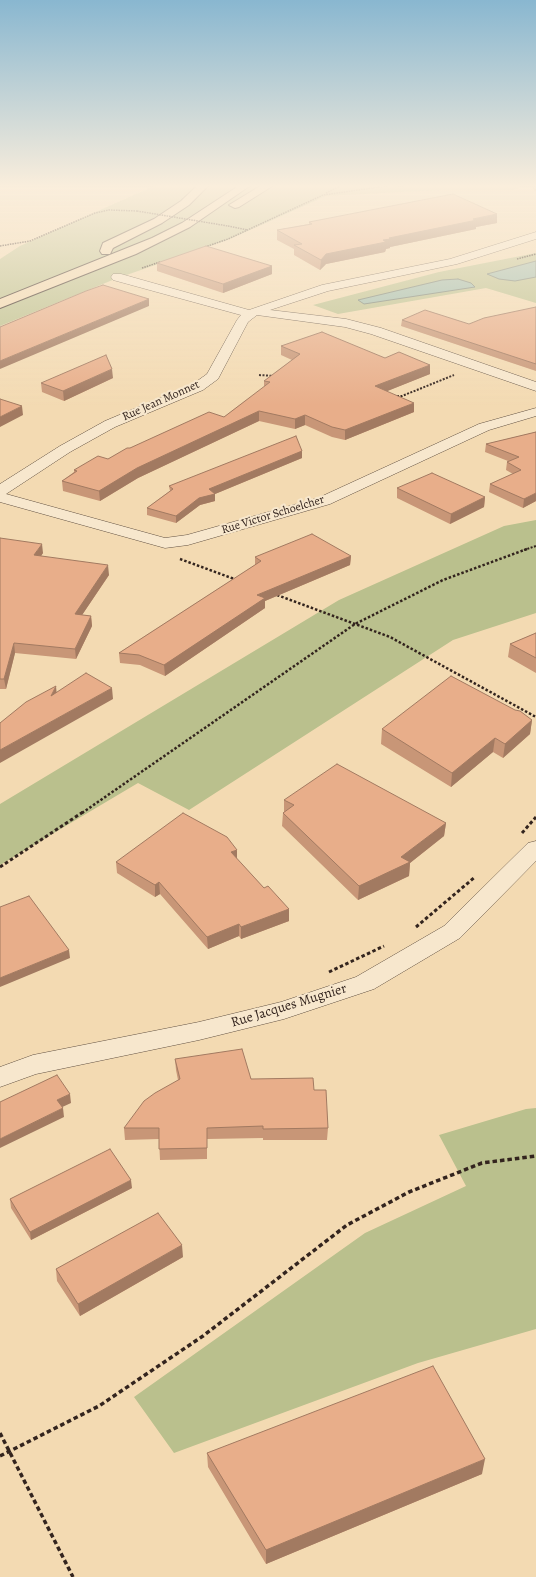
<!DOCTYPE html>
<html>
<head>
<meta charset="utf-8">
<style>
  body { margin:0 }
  canvas { display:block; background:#f3dab2 }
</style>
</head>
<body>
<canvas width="536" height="1577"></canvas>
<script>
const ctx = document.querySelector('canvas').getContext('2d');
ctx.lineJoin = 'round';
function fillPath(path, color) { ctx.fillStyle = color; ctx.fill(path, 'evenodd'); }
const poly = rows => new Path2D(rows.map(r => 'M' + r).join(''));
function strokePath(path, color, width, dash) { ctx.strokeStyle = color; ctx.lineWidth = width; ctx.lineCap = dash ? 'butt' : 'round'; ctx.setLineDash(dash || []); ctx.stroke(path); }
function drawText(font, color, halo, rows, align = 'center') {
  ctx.font = font + ' Alegreya,serif'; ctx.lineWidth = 4; ctx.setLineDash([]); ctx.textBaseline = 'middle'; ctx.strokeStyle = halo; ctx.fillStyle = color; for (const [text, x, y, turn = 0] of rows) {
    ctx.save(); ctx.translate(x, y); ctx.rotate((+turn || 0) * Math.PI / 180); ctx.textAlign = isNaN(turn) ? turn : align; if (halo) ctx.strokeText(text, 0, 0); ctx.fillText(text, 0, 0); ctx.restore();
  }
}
fillPath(poly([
  [156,185,393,185,397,187,422,185,523,185,514,190,441,190,326,196,230,239,115,279,0,326,0,259,20,246],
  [536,253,536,303,486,288,338,314,313,305,439,272],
  [536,520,536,613,453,640,189,810,138,783,0,865,0,804,339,600,504,526],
  [536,1108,536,1329,418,1363,174,1453,134,1397,365,1233,466,1186,439,1135,526,1109]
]), '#bac08d');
const water = poly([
  [536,261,536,277,515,281,499,279,487,274,536,261],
  [458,279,471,283,475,287,364,304,358,300,442,280,458,279]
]);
fillPath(water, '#9bbbad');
strokePath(water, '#717f74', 1);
const street = poly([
  [536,232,536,239,457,264,328,291,270,310,346,319,381,328,536,382,536,391,371,334,345,327,257,315,248,322,218,379,203,390,115,427,70,452,6,494,165,538,187,535,318,498,479,424,536,408,536,416,489,430,330,504,188,545,165,548,0,502,0,484,60,446,105,421,193,384,207,374,237,320,241,315,113,280,111,277,113,274,121,274,249,310,322,285,450,259,536,232],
  [536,841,536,861,460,938,374,989,284,1019,199,1040,36,1074,0,1087,0,1067,33,1055,199,1022,281,1002,356,977,444,926,528,843,536,841]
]);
const highway = poly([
  [198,185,209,185,189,205,162,223,113,248,110,254,102,254,100,251,103,243,154,219,181,201,198,185],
  [240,185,251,185,190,227,136,254,0,308,0,299,152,238,182,223,240,185],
  [262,185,274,185,239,207,235,208,229,205,262,185]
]);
strokePath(street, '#635243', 1);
strokePath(highway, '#33241e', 2);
strokePath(poly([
  [532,185,536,191],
  [326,193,342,185],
  [228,226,248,230],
  [0,246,30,241,95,213,109,210,137,211],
  [205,247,228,239,323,195,393,185],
  [517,259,536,254],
  [142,268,160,262]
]), '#33241e', 1.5, [1.5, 1]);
strokePath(poly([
  [259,375,274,376],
  [397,396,402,396,454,375],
  [524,550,536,546]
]), '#33241e', 2, [2, 1.5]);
strokePath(poly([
  [180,559,237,580],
  [277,595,390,637,536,717],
  [82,813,355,624,443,580,527,549]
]), '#33241e', 2.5, [2.5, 2]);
strokePath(poly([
  [522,833,536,817],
  [0,867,83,812],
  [416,927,475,877],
  [329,972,384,946]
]), '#33241e', 3, [3.5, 2.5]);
strokePath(poly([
  [0,1433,73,1577],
  [0,1456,99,1406,203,1336,347,1225,409,1192,482,1163,536,1156]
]), '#33241e', 3.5, [4.5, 3]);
fillPath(street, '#f7e7cd');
fillPath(highway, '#f3dab2');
strokePath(poly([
  [137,211,228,226]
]), '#33241e', 1.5, [1.5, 1]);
fillPath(poly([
  [497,214,497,223,476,227,476,229,390,247,390,248,386,249,385,252,326,264,320,270,294,255,294,249,277,240,277,230,309,224,309,222],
  [157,263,272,266,272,274,223,293,157,271],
  [536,307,536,371,401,326,402,320,469,324],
  [281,346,385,358,430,374,387,391,414,412,345,440,332,437,305,425,295,429,259,421,138,478,100,501,63,491,62,481,74,472,74,470,108,459,130,448,224,417,264,387,264,381,292,360,281,355],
  [113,378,64,401,42,392,41,383],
  [536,432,536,501,523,508,489,492,490,484,513,474,506,470,507,462,508,461,485,452,486,444],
  [302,451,302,458,215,494,215,501,200,505,176,523,147,515,147,508,170,491,169,486],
  [397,488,485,497,484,507,450,524,397,498],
  [0,538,43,553,41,556,109,575,82,615,91,616,92,626,76,659,15,653,6,689,0,689],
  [351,556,350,565,265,601,265,608,165,676,140,665,120,663,119,653,255,565,255,557],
  [536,633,536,673,508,657,510,644],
  [532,720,530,734,503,758,493,752,451,787,381,744,382,729],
  [284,800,446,823,444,836,410,863,409,876,358,900,282,826,283,813,284,812],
  [237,859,264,888,289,909,289,921,241,939,239,936,208,949,160,894,155,897,117,873,116,862],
  [175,1059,251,1079,314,1090,328,1128,327,1140,263,1140,263,1138,207,1139,207,1159,160,1160,159,1139,125,1140,124,1128,178,1080,176,1070],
  [132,1188,31,1240,11,1208,10,1199],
  [183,1257,80,1316,57,1281,56,1269],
  [207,1453,482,1474,266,1564,208,1467]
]), '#c89677');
fillPath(poly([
  [497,214,497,223,476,227,476,229,390,247,390,248,386,249,385,252,326,264,320,270,321,260,326,254,383,240,389,238],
  [272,266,272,274,223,293,223,284],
  [149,299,149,306,0,369,0,361],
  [430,365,430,374,375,396,375,386],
  [112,369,113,378,64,401,63,391],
  [414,403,414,412,345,440,345,430],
  [22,406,23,415,0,427,0,417],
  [259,411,259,421,138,478,100,501,99,491,137,468],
  [305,415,305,425,295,429,295,419],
  [302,451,302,458,215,494,215,501,200,505,176,523,176,516,209,489],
  [536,493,536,501,523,508,524,499],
  [485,497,484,507,450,524,451,514],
  [42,544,43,553,35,565,34,555],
  [351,556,350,565,265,601,265,608,165,676,164,665,257,595],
  [108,565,109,575,76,624,75,614],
  [91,616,92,626,76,659,75,649],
  [14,643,15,653,6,689,4,679],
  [56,686,57,697,51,696],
  [112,688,113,699,0,763,0,750],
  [532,720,530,734,503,758,505,744],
  [495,738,493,752,451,787,452,773],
  [446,823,444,836,410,863,409,876,358,900,359,886,401,857],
  [237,850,237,862,231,852],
  [159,882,160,894,155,897,155,885],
  [289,909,289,921,241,939,241,927],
  [239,924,239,936,208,949,207,937],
  [69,950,70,958,0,987,0,978],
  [70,1094,71,1103,58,1109,57,1100],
  [63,1108,64,1117,0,1148,0,1139],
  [131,1180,132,1188,31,1240,30,1232],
  [182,1245,183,1257,80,1316,78,1304],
  [485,1459,482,1474,266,1564,266,1550]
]), '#a27a61');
const building = poly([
  [453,194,497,214,473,219,477,220,389,238,391,239,383,240,386,242,326,254,321,260,294,245,302,244,277,230,312,224,309,222,453,194],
  [206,246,272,266,223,284,157,263,206,246],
  [103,285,149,299,0,361,0,327,86,291,103,285],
  [536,307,536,364,402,320,425,310,469,324,484,318,536,307],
  [322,332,385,358,399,352,430,365,375,386,414,403,345,430,332,427,305,415,295,419,259,411,137,468,99,491,62,481,77,471,74,470,98,456,108,459,127,448,130,448,209,412,224,417,270,382,264,381,300,354,281,346,322,332],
  [106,355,112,369,63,391,41,383,106,355],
  [0,399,22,406,0,417,0,399],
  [536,432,536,493,524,499,490,484,521,470,507,462,519,457,486,444,536,432],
  [296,436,302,451,209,489,215,494,199,498,176,516,147,508,173,489,169,486,296,436],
  [432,473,485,497,451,514,397,488,432,473],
  [312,534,351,556,257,595,265,598,164,665,139,655,119,653,261,561,255,557,312,534],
  [0,538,42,544,34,555,108,565,75,614,91,616,75,649,14,643,4,679,0,679,0,538],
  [536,633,536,658,510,644,536,633],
  [86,673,112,688,0,750,0,723,26,702,56,686,51,696,86,673],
  [451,676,515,710,520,711,532,720,505,744,495,738,452,773,382,729,451,676],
  [337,764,446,823,401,857,410,862,359,886,283,813,294,805,284,800,337,764],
  [183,813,227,837,237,850,231,852,264,888,268,886,289,909,241,927,239,924,207,937,159,882,155,885,116,862,183,813],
  [29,896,69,950,0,978,0,907,29,896],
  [242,1049,251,1079,313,1078,314,1090,326,1090,328,1128,263,1129,263,1126,207,1128,207,1148,159,1149,159,1128,124,1128,144,1101,155,1093,180,1079,175,1059,242,1049],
  [57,1075,70,1094,57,1100,63,1108,0,1139,0,1102,57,1075],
  [110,1149,131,1180,30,1232,10,1199,110,1149],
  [158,1213,182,1245,78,1304,56,1269,158,1213],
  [433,1366,485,1459,266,1550,207,1453,433,1366]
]);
fillPath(building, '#e8ae8a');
strokePath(building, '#a27a61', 1);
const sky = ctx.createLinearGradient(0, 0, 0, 405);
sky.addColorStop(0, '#89b7d0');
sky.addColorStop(0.46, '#faeedc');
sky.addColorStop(1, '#faeedc00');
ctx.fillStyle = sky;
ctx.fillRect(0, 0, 536, 405);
drawText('12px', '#33241e', '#f7e7cd', [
  ["Rue Jean Monnet",161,401,-24],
  ["Rue Victor Schoelcher",273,515,-17]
]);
drawText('14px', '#33241e', '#f7e7cd', [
  ["Rue Jacques Mugnier",289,1006,-17]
]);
</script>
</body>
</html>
